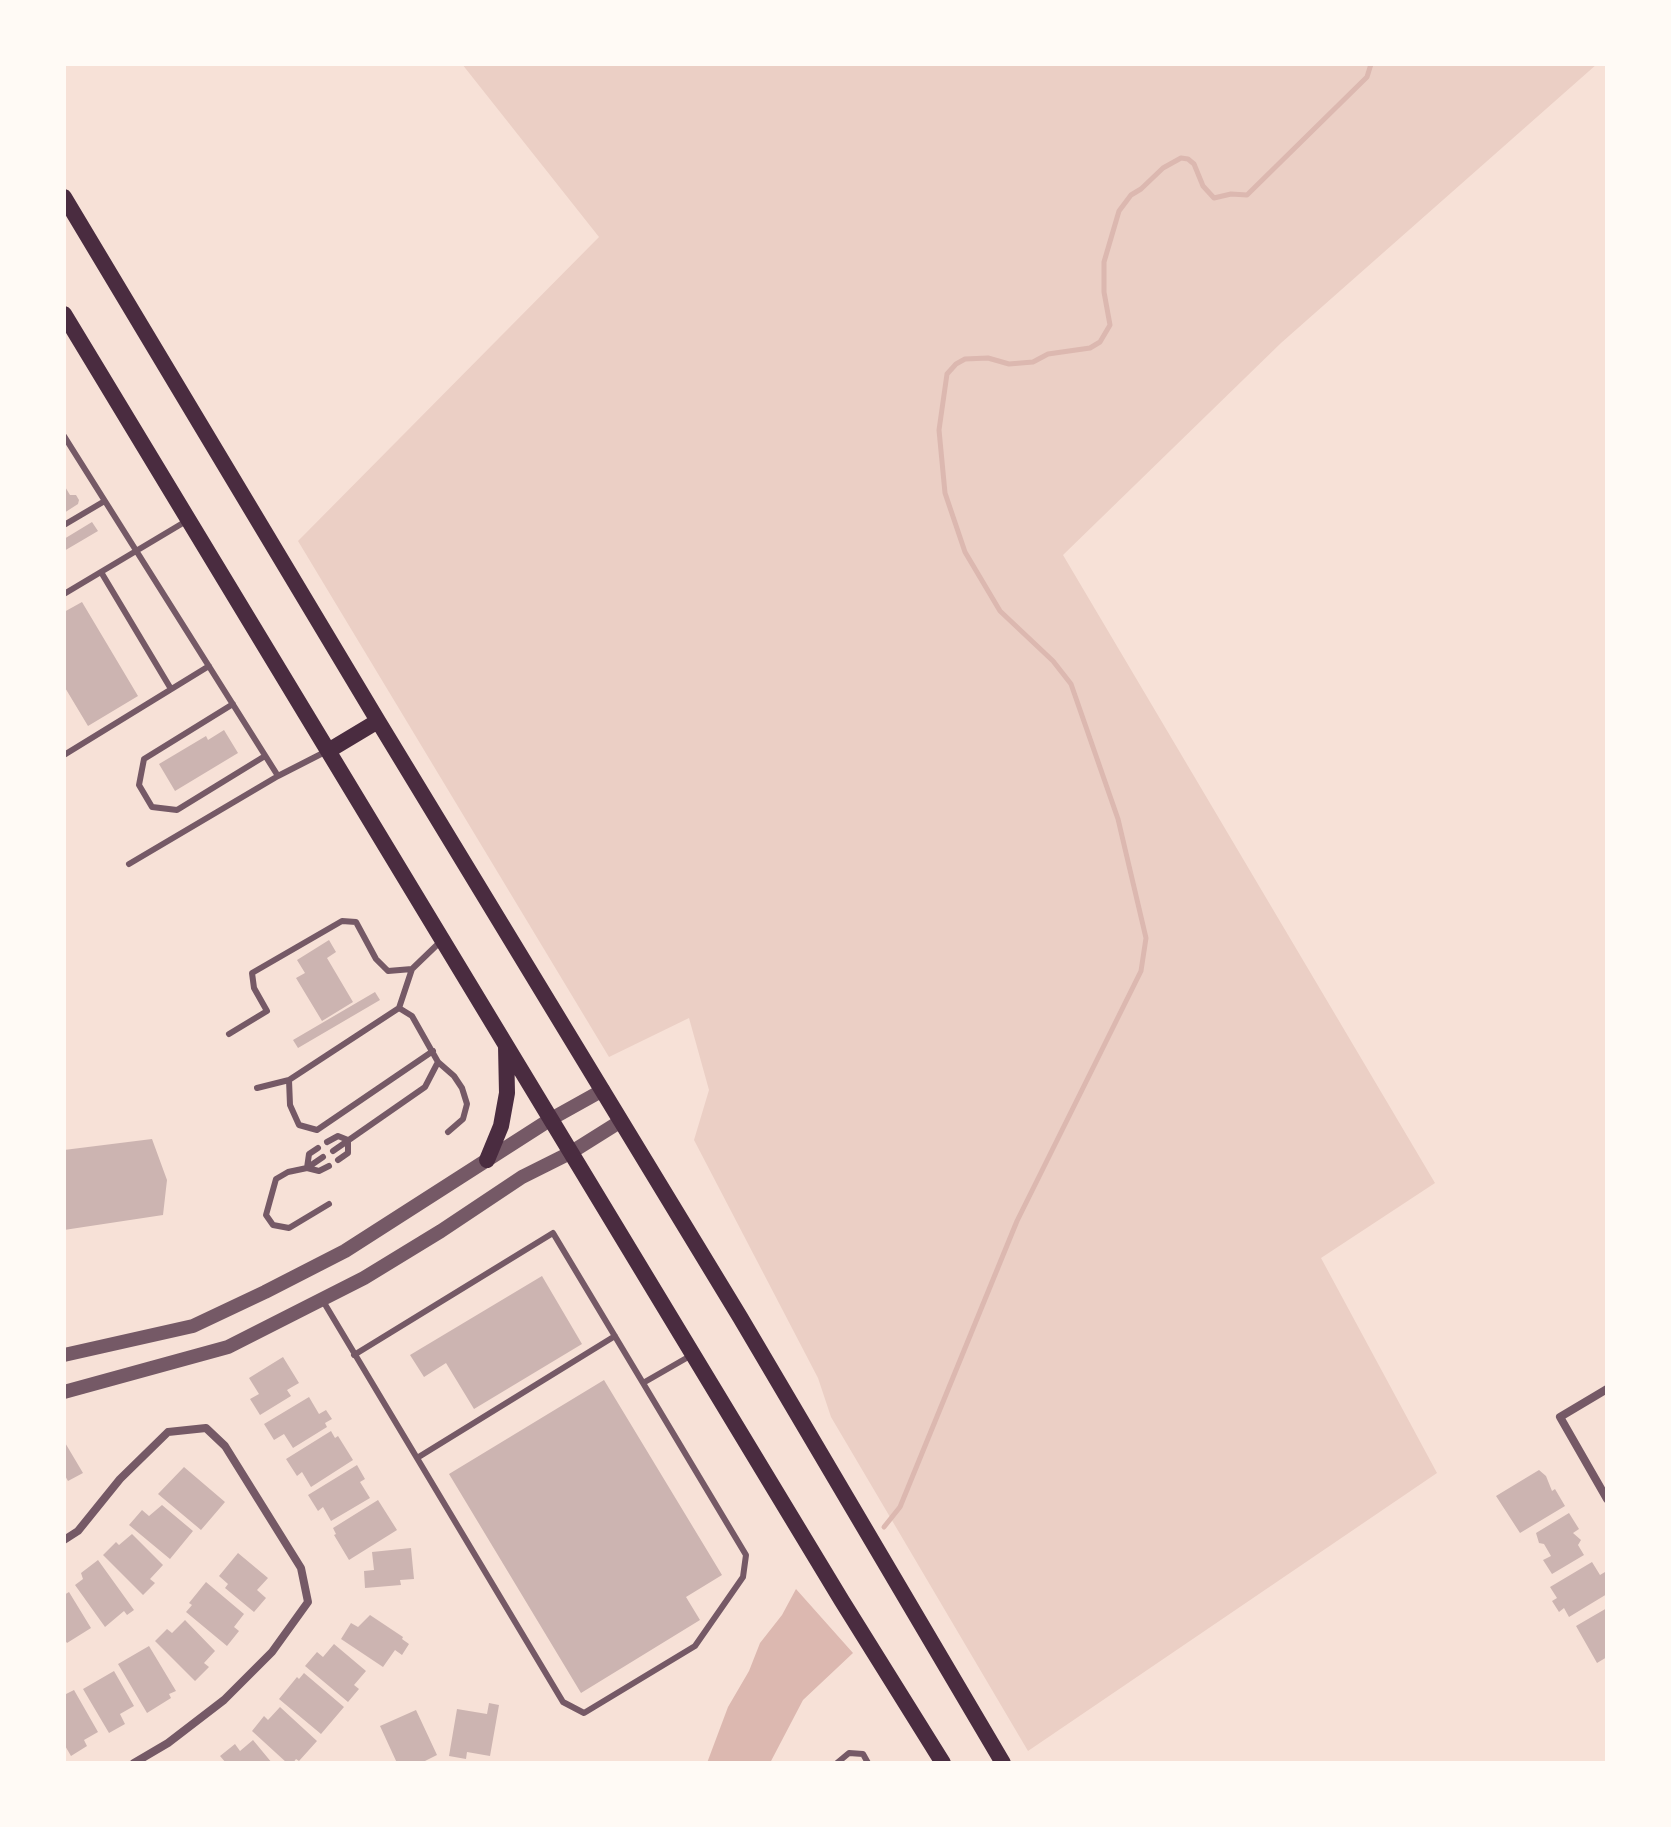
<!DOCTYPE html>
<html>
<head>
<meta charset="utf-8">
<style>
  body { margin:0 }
  #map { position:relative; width:1671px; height:1827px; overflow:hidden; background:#f7e1d7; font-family:Figtree,sans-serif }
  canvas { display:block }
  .frame { position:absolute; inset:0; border:66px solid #fffaf5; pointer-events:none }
</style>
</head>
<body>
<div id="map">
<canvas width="1671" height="1827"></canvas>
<div class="frame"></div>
</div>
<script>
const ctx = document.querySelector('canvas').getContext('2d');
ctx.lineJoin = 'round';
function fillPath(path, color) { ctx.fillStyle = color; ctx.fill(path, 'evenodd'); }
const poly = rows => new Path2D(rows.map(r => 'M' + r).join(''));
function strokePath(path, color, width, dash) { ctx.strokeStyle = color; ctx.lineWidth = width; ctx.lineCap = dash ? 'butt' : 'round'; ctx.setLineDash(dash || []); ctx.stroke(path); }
fillPath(poly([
  [462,64,1597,64,1281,343,1063,555,1435,1183,1321,1258,1437,1473,1028,1751,831,1417,818,1378,694,1140,709,1090,689,1018,609,1057,298,541,599,237]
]), '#ebcfc5');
fillPath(poly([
  [796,1589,853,1653,803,1700,770,1763,707,1763,728,1707,749,1671,760,1643,782,1615]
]), '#dcb8b0');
strokePath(poly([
  [884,1527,900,1507,1017,1221,1141,971,1146,938,1118,819,1071,684,1053,661,1000,611,965,552,945,493,939,430,947,374,956,364,965,359,988,358,1009,364,1033,362,1048,354,1090,348,1100,342,1110,325,1104,292,1104,262,1119,211,1131,195,1141,189,1163,168,1181,158,1188,159,1194,164,1203,186,1214,198,1231,194,1247,195,1367,77,1371,64]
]), '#dcb8b0', 5);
fillPath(poly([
  [64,485,70,495,76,495,79,500,78,504,64,513],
  [92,522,98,531,64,551,64,539],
  [82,602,138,696,88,726,64,686,64,612],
  [224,730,238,753,175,791,159,764,206,736,208,740],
  [329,940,336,952,327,958,353,1002,322,1021,296,978,305,973,297,960],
  [375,992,380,1000,298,1048,293,1040],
  [152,1139,167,1180,163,1215,64,1230,64,1150],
  [542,1276,582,1344,474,1409,446,1363,424,1377,410,1355],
  [283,1357,299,1383,287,1390,291,1396,260,1415,250,1399,259,1394,249,1378],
  [604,1380,722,1575,686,1597,700,1620,581,1693,449,1474],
  [309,1397,319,1414,326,1410,332,1419,325,1423,327,1427,293,1448,284,1434,274,1440,264,1424],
  [331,1431,335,1438,338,1436,353,1460,311,1487,302,1472,297,1476,286,1459],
  [64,1441,83,1473,68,1481,64,1474],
  [357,1465,365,1479,360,1482,370,1498,331,1521,323,1507,318,1511,308,1495],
  [184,1467,225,1502,201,1530,158,1494],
  [1539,1470,1546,1476,1552,1491,1555,1489,1565,1506,1520,1533,1496,1496],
  [378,1500,397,1530,349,1560,334,1535,336,1534,333,1528],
  [162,1505,193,1531,170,1559,129,1525,142,1510,149,1516],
  [1569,1513,1579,1529,1573,1533,1581,1540,1578,1545,1584,1555,1552,1574,1543,1560,1551,1556,1544,1544,1539,1543,1536,1533],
  [132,1534,163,1565,150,1579,155,1583,143,1595,103,1555,116,1542,119,1545],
  [411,1548,414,1579,400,1580,401,1585,365,1588,364,1571,374,1570,372,1552],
  [238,1553,268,1578,257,1590,266,1598,254,1612,225,1588,228,1584,219,1576],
  [98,1560,134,1610,127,1615,124,1611,105,1627,75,1585,83,1579,81,1573],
  [1592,1562,1600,1575,1605,1572,1607,1575,1607,1594,1569,1617,1564,1608,1559,1612,1552,1601,1557,1598,1550,1587],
  [206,1582,244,1614,234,1627,239,1631,227,1646,186,1612,192,1605,189,1603],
  [69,1592,91,1628,67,1643,64,1639,64,1595],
  [1607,1608,1607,1657,1597,1663,1576,1626],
  [370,1615,403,1637,402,1639,409,1644,402,1655,395,1650,383,1667,341,1639,351,1623,358,1627],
  [185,1620,215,1651,204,1663,209,1667,195,1681,155,1641,167,1629,172,1633],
  [334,1644,366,1671,354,1685,359,1689,348,1702,305,1666,317,1652,323,1657],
  [149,1646,176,1691,169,1694,171,1698,147,1713,118,1664],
  [114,1671,134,1706,120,1714,125,1724,109,1733,83,1689],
  [304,1673,344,1707,321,1734,279,1699,297,1677,299,1679],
  [74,1690,98,1732,84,1740,87,1746,71,1756,64,1744,64,1695],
  [489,1703,499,1705,490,1756,467,1752,466,1759,449,1756,457,1709,487,1714],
  [280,1707,317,1741,299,1761,296,1759,293,1763,287,1763,252,1731,264,1716,268,1720],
  [416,1710,437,1755,421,1763,420,1761,397,1763,380,1726],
  [253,1740,272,1763,226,1763,220,1756,235,1744,240,1751]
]), '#ccb4b1');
strokePath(poly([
  [64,436,278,776],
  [64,525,103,502],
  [101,572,171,689],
  [64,594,188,520],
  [233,704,144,759,139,785,152,807,177,810,265,756],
  [64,755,209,666],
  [129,864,278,776,325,752],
  [399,1008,412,1016,438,1062,454,1076,462,1088,467,1104,463,1119,448,1132],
  [229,1034,267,1011,254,988,252,973,342,921,356,922,376,959,388,971,412,969,440,942],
  [289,1080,290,1105,299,1125,317,1130,433,1051],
  [257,1088,289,1080,399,1008,412,969],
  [327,1142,338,1136,348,1140],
  [333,1151,425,1087,438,1062],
  [338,1160,348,1153,348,1140],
  [329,1166,319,1171,307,1168,288,1172,276,1179,266,1215,273,1225,289,1228,329,1204],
  [307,1168,309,1154,318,1148],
  [307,1168,323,1157],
  [323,1301,563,1702,584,1713,695,1646,743,1577,746,1555,643,1383,690,1356],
  [354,1355,553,1233,643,1383],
  [417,1458,615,1336],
  [837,1763,849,1753,863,1754,868,1763]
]), '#755966', 6);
strokePath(poly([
  [1607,1389,1560,1417,1607,1499],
  [64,1540,78,1531,120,1479,168,1432,206,1428,225,1446,301,1568,308,1602,272,1652,224,1700,168,1743,134,1763]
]), '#755966', 8);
strokePath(poly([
  [64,1355,193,1326,265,1292,345,1251,551,1119,603,1090],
  [64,1392,228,1347,364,1278,441,1231,522,1177,570,1153,621,1121]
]), '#755966', 14);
strokePath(poly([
  [64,197,378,721,740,1317,1003,1763],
  [64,314,842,1601,943,1763],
  [328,751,378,721],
  [487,1160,501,1126,507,1093,506,1046]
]), '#4a2c40', 16);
</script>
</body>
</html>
